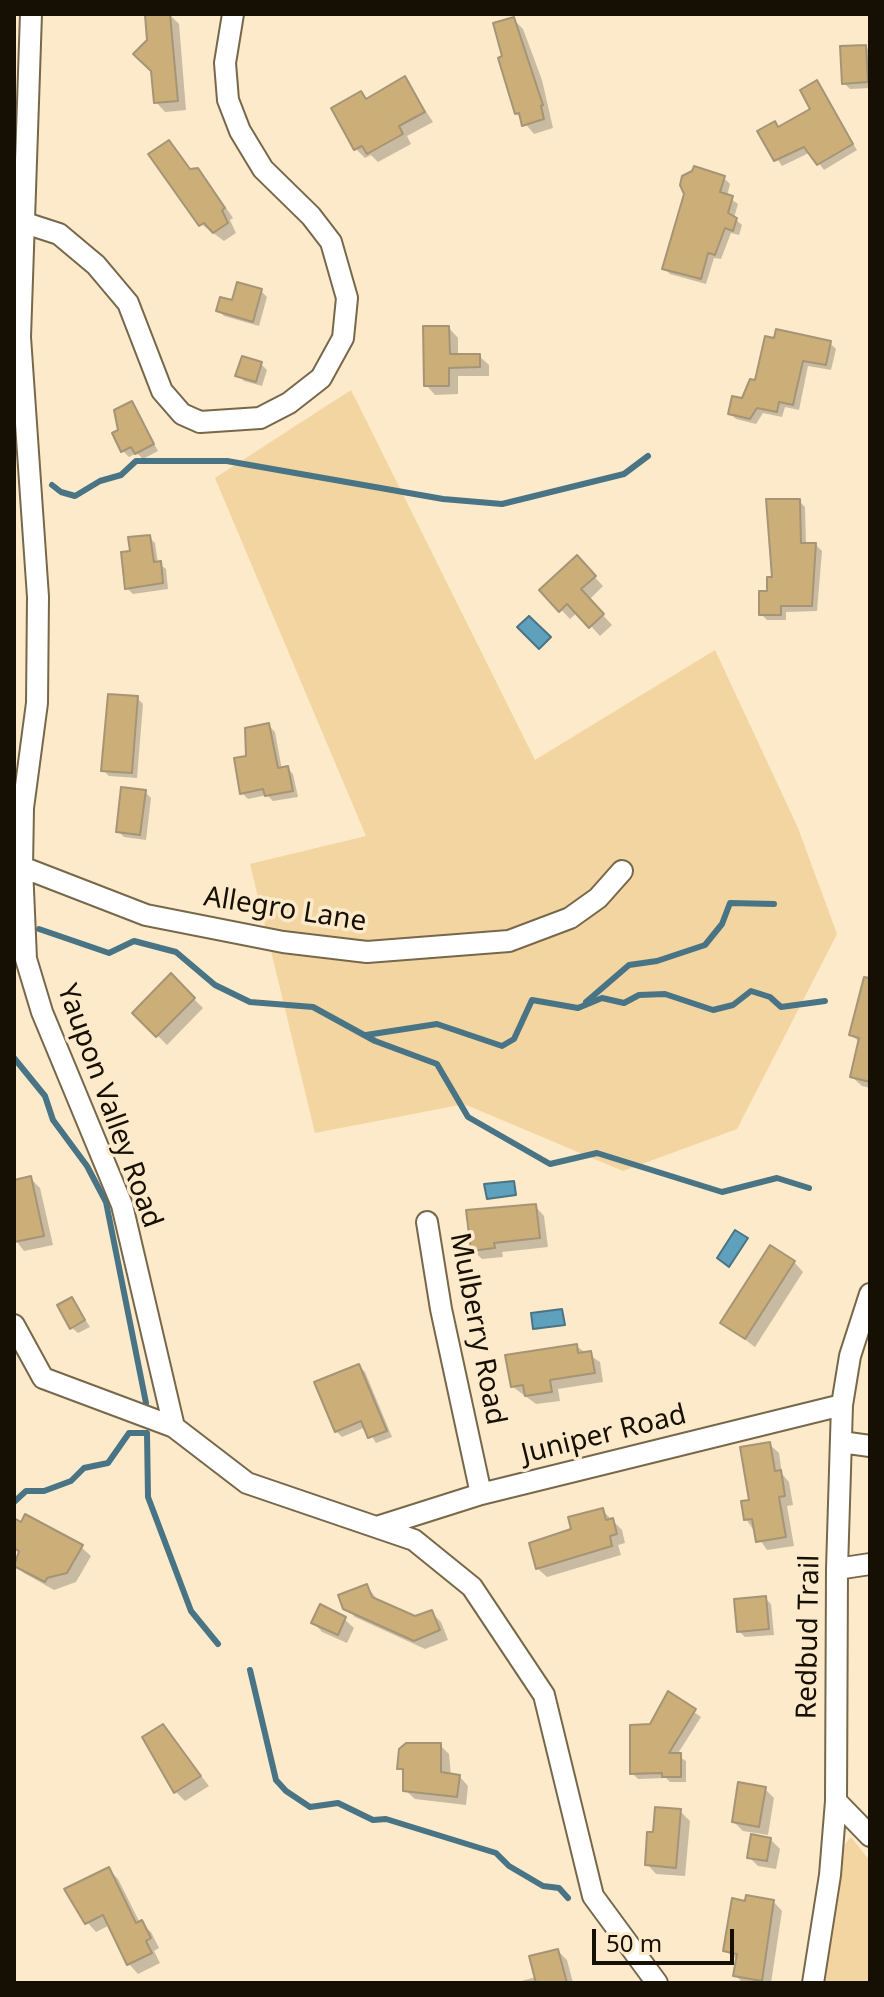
<!DOCTYPE html>
<html>
<head>
<meta charset="utf-8">
<style>
  body { margin:0 }
  #map { position:relative; width:884px; height:1997px; overflow:hidden; background:#fceaca; font-family:"Noto Sans",sans-serif }
  canvas { display:block }
  .frame { position:absolute; inset:0; border:16px solid #150f04; pointer-events:none }
  .scale { position:absolute; left:592px; top:1929px; width:142px; height:36px; box-sizing:border-box; border:4px solid #150f04; border-top:0; padding-left:10px; font-size:24px; line-height:28px; white-space:nowrap; color:#150f04; -webkit-text-stroke:6px #fceaca; paint-order:stroke }
</style>
</head>
<body>
<div id="map">
<canvas width="884" height="1997"></canvas>
<div class="frame"></div>
<div class="scale">50 m</div>
</div>
<script>
const ctx = document.querySelector('canvas').getContext('2d');
ctx.lineJoin = 'round';
function fillPath(path, color) { ctx.fillStyle = color; ctx.fill(path, 'evenodd'); }
const poly = rows => new Path2D(rows.map(r => 'M' + r).join(''));
function strokePath(path, color, width, dash) { ctx.strokeStyle = color; ctx.lineWidth = width; ctx.lineCap = dash ? 'butt' : 'round'; ctx.setLineDash(dash || []); ctx.stroke(path); }
function drawText(font, color, halo, rows, align = 'center') {
  ctx.font = font + ' "Noto Sans",sans-serif'; ctx.lineWidth = 7; ctx.setLineDash([]); ctx.textBaseline = 'middle'; ctx.strokeStyle = halo; ctx.fillStyle = color; for (const [text, x, y, turn = 0] of rows) {
    ctx.save(); ctx.translate(x, y); ctx.rotate((+turn || 0) * Math.PI / 180); ctx.textAlign = isNaN(turn) ? turn : align; if (halo) ctx.strokeText(text, 0, 0); ctx.fillText(text, 0, 0); ctx.restore();
  }
}
fillPath(poly([
  [351,390,535,760,715,650,798,828,837,934,737,1129,623,1171,464,1104,315,1133,250,864,366,836,215,478],
  [851,1837,870,1861,870,1983,821,1983,842,1848]
]), '#f2d5a0');
const water = poly([
  [529,616,551,637,539,649,517,627,529,616],
  [514,1181,516,1195,487,1199,484,1184,514,1181],
  [735,1230,748,1238,729,1267,717,1258,735,1230],
  [562,1309,565,1325,533,1329,531,1313,562,1309]
]);
fillPath(water, '#5fa0bc');
strokePath(water, '#497485', 2);
fillPath(poly([
  [170,15,179,24,186,110,165,112,156,102],
  [513,19,523,29,542,80,553,128,534,134,516,113,505,58],
  [866,47,870,51,870,88,850,89,844,83],
  [405,79,433,122,407,136,411,144,378,162,371,155,365,158,356,149,361,93,368,100],
  [816,83,857,150,824,170,811,152,782,166,759,132,775,123,780,129,813,109],
  [169,143,192,171,198,170,207,180,233,218,230,220,236,233,224,241,201,224],
  [724,178,730,184,727,196,738,204,734,218,742,225,739,235,731,233,721,259,714,258,706,284,670,274,664,268],
  [261,291,267,297,259,326,224,316,218,310],
  [449,328,458,338,458,356,479,356,489,365,489,376,458,376,458,394,435,395,426,385],
  [830,343,836,349,831,370,808,366,799,410,785,407,782,417,763,413,756,424,736,419,730,413,757,383],
  [261,364,267,370,262,386,244,381,238,375],
  [132,403,158,451,143,459,137,453,129,457,123,451,121,431],
  [768,501,799,501,805,507,806,545,816,545,822,551,817,611,786,612,786,620,767,620,761,614,774,579],
  [149,537,155,543,158,563,166,569,168,589,133,594,127,588,132,553],
  [577,558,603,586,589,600,612,625,600,636,578,612,570,619,542,590],
  [137,698,143,704,137,778,109,776,103,770],
  [269,726,275,732,282,770,287,768,293,774,298,797,273,801,267,795,248,799,242,793,248,758],
  [145,792,151,798,146,840,124,837,118,831],
  [171,976,203,1008,167,1045,135,1013],
  [870,996,870,1088,862,1086,852,1077,860,1043,852,1035],
  [30,1178,40,1188,53,1245,24,1251,14,1238,14,1182],
  [535,1206,544,1216,548,1247,502,1252,503,1257,482,1259,473,1250],
  [794,1262,803,1272,755,1347,723,1323],
  [72,1299,90,1327,78,1333,72,1328],
  [576,1346,600,1362,603,1382,558,1389,560,1401,536,1404,513,1387],
  [359,1366,365,1372,392,1437,376,1443,366,1427,342,1437,336,1431],
  [769,1444,779,1453,782,1474,789,1482,793,1505,787,1506,794,1546,767,1550,746,1519],
  [602,1510,622,1530,625,1543,618,1545,621,1555,547,1577,537,1568,574,1531],
  [14,1520,81,1547,91,1556,76,1582,54,1590,24,1573,14,1564,20,1553,14,1550],
  [367,1586,379,1602,415,1618,432,1613,441,1622,448,1640,425,1649,355,1617,345,1607],
  [765,1598,771,1604,774,1635,745,1637,739,1631],
  [344,1619,354,1628,347,1643,322,1632,313,1622],
  [668,1694,701,1717,677,1755,686,1761,686,1782,670,1782,666,1778,638,1779,632,1773],
  [163,1727,209,1786,185,1801,176,1792],
  [440,1745,449,1754,451,1776,459,1776,468,1786,466,1805,415,1799,405,1790,405,1773,399,1768],
  [765,1789,774,1798,768,1835,743,1831,734,1822],
  [680,1811,690,1821,685,1876,656,1874,647,1864,654,1834],
  [770,1839,780,1849,776,1869,758,1866,749,1857],
  [109,1870,118,1879,140,1923,151,1932,159,1948,154,1951,160,1963,138,1974,129,1964,110,1925,96,1932,87,1922],
  [773,1901,782,1911,771,1983,743,1983,735,1975,738,1960,725,1951,747,1903],
  [558,1951,567,1960,573,1983,514,1983,536,1977]
]), '#0003');
strokePath(poly([
  [52,485,61,492,75,496,100,481,121,475,136,461,227,461,443,499,502,504,624,474,648,456],
  [39,929,109,953,134,941,176,952,215,985,250,1002,313,1007,375,1041,437,1064,468,1117,550,1164,597,1153,722,1192,777,1178,809,1188],
  [586,1002,629,965,657,961,705,945,722,924,730,903,774,904],
  [366,1035,437,1024,502,1046,514,1039,532,1000,578,1008,602,998,624,1003,639,995,665,994,713,1010,733,1005,751,991,770,997,781,1007,825,1001],
  [14,1058,45,1096,53,1120,87,1166,106,1202,146,1403],
  [14,1502,26,1491,44,1491,71,1481,84,1468,108,1463,129,1433,147,1433,148,1497,191,1611,218,1644],
  [250,1670,276,1780,286,1791,310,1807,338,1803,373,1820,386,1819,496,1853,509,1866,543,1886,559,1888,568,1898]
]), '#497485', 6);
const building = poly([
  [170,14,178,101,154,103,151,71,133,54,147,40,145,15,170,14],
  [514,17,543,105,541,106,544,119,522,126,519,113,515,114,498,58,502,56,493,23,514,17],
  [866,45,868,82,842,84,840,46,866,45],
  [405,76,425,112,399,126,403,134,367,154,362,146,354,150,331,108,361,91,366,99,405,76],
  [817,80,853,144,817,165,804,147,774,161,757,131,775,121,778,127,810,109,800,90,817,80],
  [169,140,190,169,198,168,225,208,222,210,228,223,213,233,204,223,199,226,148,154,169,140],
  [694,166,725,176,720,192,733,196,728,213,737,218,733,231,725,228,715,255,708,253,701,279,662,269,684,194,680,185,682,176,692,171,694,166],
  [237,282,262,289,253,322,216,311,220,297,232,300,237,282],
  [423,326,449,326,450,354,480,354,480,367,449,368,449,386,424,386,423,326],
  [776,329,831,341,826,365,803,361,793,405,779,402,777,412,757,408,750,419,728,414,732,396,742,398,750,379,755,380,765,336,774,338,776,329],
  [242,356,262,362,256,382,235,376,242,356],
  [132,401,154,444,135,454,131,447,121,452,112,433,118,430,114,410,132,401],
  [766,499,800,499,801,543,816,543,812,606,781,606,781,615,759,615,759,591,767,591,767,577,772,577,766,499],
  [150,535,154,562,161,561,163,583,125,589,121,552,130,551,128,537,150,535],
  [577,555,596,576,581,589,604,614,589,628,567,604,559,612,539,590,577,555],
  [108,694,138,696,132,773,101,771,108,694],
  [269,723,278,768,288,766,293,791,265,796,263,789,240,794,234,758,246,756,245,728,269,723],
  [121,787,146,790,140,835,116,832,121,787],
  [171,973,195,998,156,1037,132,1013,171,973],
  [864,977,870,978,870,1082,850,1077,859,1038,849,1035,864,977],
  [31,1176,44,1236,14,1242,14,1180,31,1176],
  [536,1204,540,1238,494,1243,495,1248,471,1251,466,1210,536,1204],
  [770,1245,795,1261,745,1339,720,1323,770,1245],
  [72,1297,85,1320,70,1329,57,1305,72,1297],
  [577,1344,578,1353,591,1351,595,1373,550,1380,552,1392,525,1396,523,1385,511,1387,505,1355,577,1344],
  [359,1364,387,1431,368,1438,361,1421,335,1432,314,1382,359,1364],
  [770,1442,775,1471,781,1470,785,1496,779,1497,786,1537,756,1542,752,1519,744,1520,741,1501,749,1500,740,1447,770,1442],
  [603,1508,606,1520,613,1518,617,1534,610,1536,612,1546,536,1569,529,1543,571,1529,568,1517,603,1508],
  [25,1514,83,1545,67,1573,47,1578,45,1582,14,1566,19,1551,14,1548,14,1518,21,1522,25,1514],
  [367,1584,372,1597,415,1616,432,1610,440,1630,414,1641,343,1609,338,1595,367,1584],
  [766,1596,769,1629,737,1632,734,1599,766,1596],
  [320,1604,346,1617,338,1635,311,1623,320,1604],
  [668,1691,696,1709,669,1753,681,1753,681,1777,662,1777,662,1773,630,1774,630,1725,650,1724,668,1691],
  [163,1724,201,1776,174,1793,142,1737,163,1724],
  [406,1743,441,1743,441,1772,460,1775,457,1797,403,1791,403,1769,397,1769,399,1749,406,1743],
  [738,1782,766,1787,759,1827,732,1822,738,1782],
  [655,1807,681,1809,676,1868,645,1865,647,1832,653,1832,655,1807],
  [751,1834,771,1838,767,1861,747,1858,751,1834],
  [109,1867,136,1923,142,1920,151,1938,146,1941,152,1953,127,1965,103,1915,85,1924,64,1889,109,1867],
  [746,1895,774,1900,762,1981,733,1976,737,1954,723,1951,732,1898,745,1901,746,1895],
  [558,1949,567,1983,536,1983,529,1956,558,1949]
]);
fillPath(building, '#cbae78');
strokePath(building, '#a59476', 2);
const minor = poly([
  [31,14,20,337,38,597,37,703,23,808,22,867,26,959,42,1012,122,1205,174,1427,247,1483,414,1540,472,1587,544,1695,593,1896,657,1983],
  [22,222,59,234,96,265,128,303,162,391,182,414,200,422,260,418,289,403,321,378,343,338,347,298,331,242,311,216,263,169,240,131,228,100,225,63,233,14],
  [22,867,146,915,283,942,367,952,509,941,570,918,598,898,622,871],
  [427,1222,441,1309,481,1494],
  [14,1325,43,1378,174,1427],
  [841,1442,870,1446],
  [380,1526,481,1494,842,1405],
  [837,1569,870,1564],
  [836,1801,870,1836],
  [813,1983,830,1875,836,1801,837,1569,842,1405,850,1356,870,1294]
]);
strokePath(minor, '#77684b', 24);
strokePath(minor, '#fff', 20);
drawText('28px', '#150f04', '#fceaca', [
  ["Allegro Lane",285,910,9],
  ["Yaupon Valley Road",109,1106,70],
  ["Mulberry Road",477,1329,79],
  ["Juniper Road",604,1435,-14],
  ["Redbud Trail",809,1637,-89]
]);
</script>
</body>
</html>
